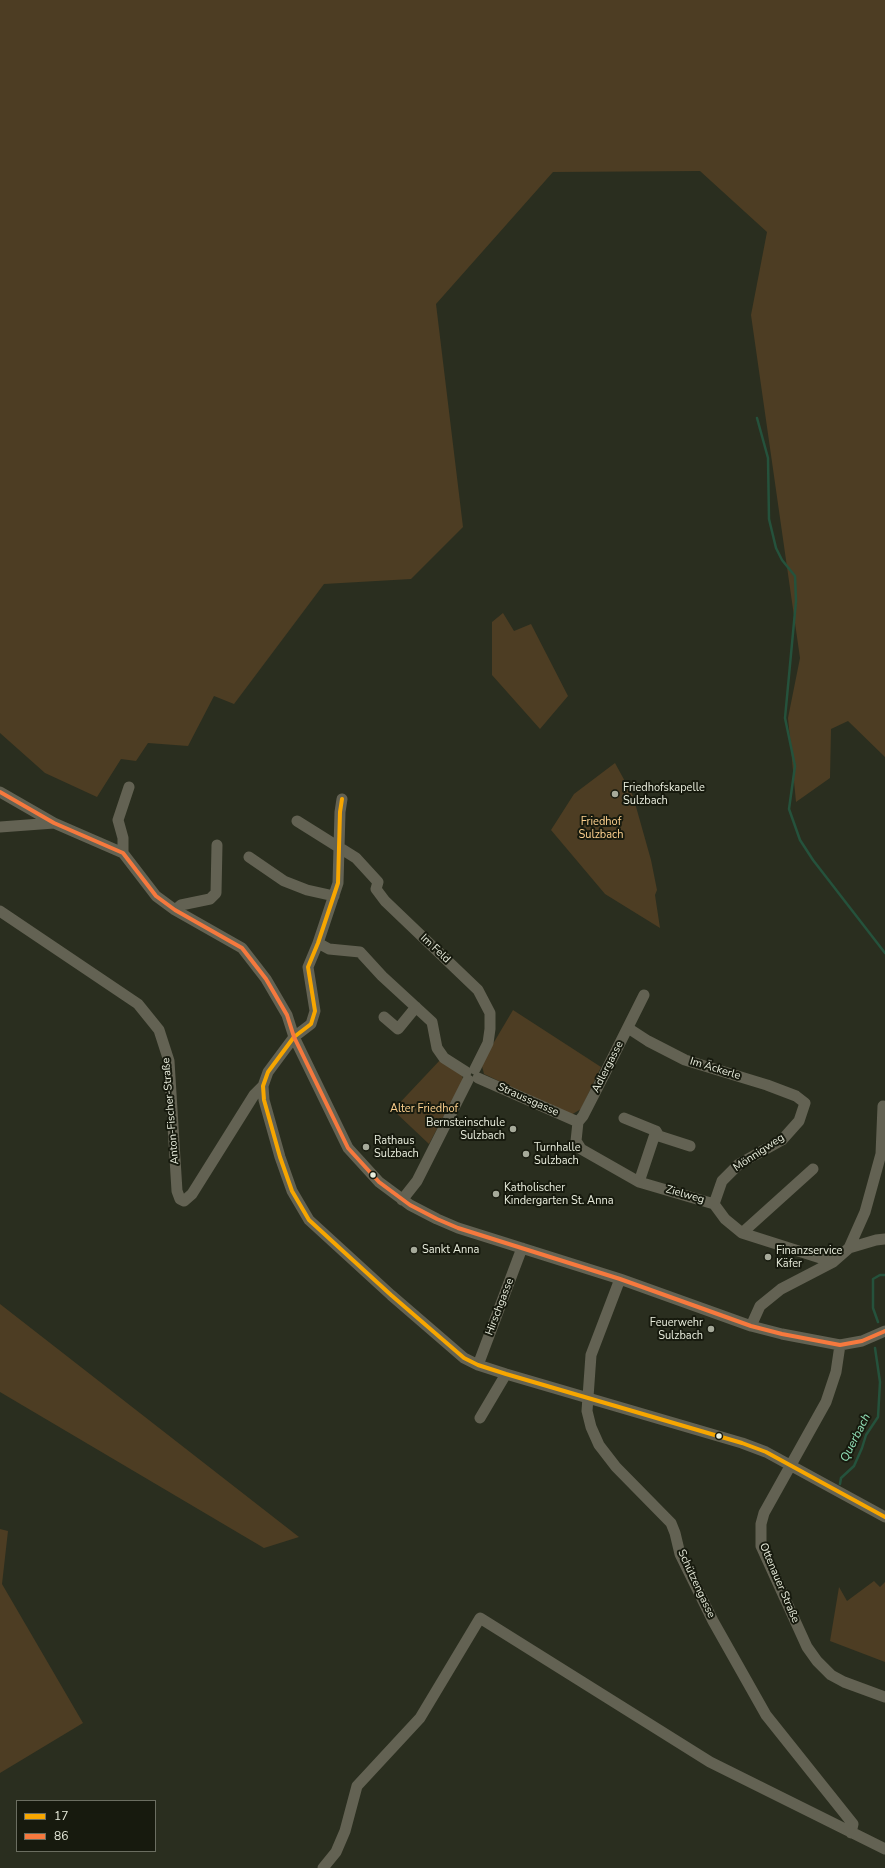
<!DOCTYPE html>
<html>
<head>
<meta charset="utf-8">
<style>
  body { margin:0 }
  #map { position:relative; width:885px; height:1868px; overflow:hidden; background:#2a2e1f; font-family:"Nunito Sans",sans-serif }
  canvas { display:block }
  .legend { position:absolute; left:16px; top:1800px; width:140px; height:52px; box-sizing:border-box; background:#171a0e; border:1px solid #6b6e61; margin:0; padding:5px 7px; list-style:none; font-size:12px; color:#e9eddd }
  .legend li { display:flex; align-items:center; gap:8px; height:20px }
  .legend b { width:20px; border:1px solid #6b6e61 }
</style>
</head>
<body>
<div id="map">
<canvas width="885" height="1868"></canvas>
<ul class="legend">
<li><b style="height:5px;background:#f7a600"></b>17</li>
<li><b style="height:5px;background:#f6793e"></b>86</li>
</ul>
</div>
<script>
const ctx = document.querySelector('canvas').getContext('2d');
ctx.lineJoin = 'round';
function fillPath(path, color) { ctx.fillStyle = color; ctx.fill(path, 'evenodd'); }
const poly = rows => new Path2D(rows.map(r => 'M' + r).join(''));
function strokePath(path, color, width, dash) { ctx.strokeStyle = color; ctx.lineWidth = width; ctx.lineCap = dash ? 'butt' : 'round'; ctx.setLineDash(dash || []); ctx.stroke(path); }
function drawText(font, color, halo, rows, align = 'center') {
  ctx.font = font + ' "Nunito Sans",sans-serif'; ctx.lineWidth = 4; ctx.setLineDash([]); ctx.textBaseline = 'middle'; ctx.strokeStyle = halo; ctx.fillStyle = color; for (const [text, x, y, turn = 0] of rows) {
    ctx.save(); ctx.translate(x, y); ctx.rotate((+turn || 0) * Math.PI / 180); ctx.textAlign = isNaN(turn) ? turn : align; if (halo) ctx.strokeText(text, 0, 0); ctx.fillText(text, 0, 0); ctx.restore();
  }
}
fillPath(poly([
  [0,0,885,0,885,757,848,721,831,729,830,778,796,802,788,718,800,658,751,315,767,232,700,171,553,172,436,304,463,527,411,579,324,584,234,704,214,696,188,746,148,743,136,761,121,759,97,797,45,773,0,733],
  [503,613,514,631,531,624,568,696,540,729,492,675,492,622],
  [615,763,633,796,651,860,657,890,655,895,660,928,605,894,551,830,574,794],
  [513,1010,601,1067,581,1109,571,1115,484,1074,482,1066,487,1054],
  [441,1059,462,1074,463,1080,429,1144,393,1110],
  [0,1304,299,1537,264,1548,0,1392],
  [0,1529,8,1531,2,1584,83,1723,0,1773],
  [874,1581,880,1587,885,1582,885,1662,830,1641,839,1587,847,1601]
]), '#4d3d23');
strokePath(poly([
  [757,418,768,458,769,519,776,548,782,560,795,576,796,601,785,718,795,766,789,809,800,840,813,860,885,953],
  [878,1322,873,1308,873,1279,880,1275,885,1275],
  [840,1484,841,1478,854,1466,862,1448,866,1435,878,1417,880,1382,875,1348]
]), '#25523c', 2.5);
strokePath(poly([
  [0,792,54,823,123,853,156,896,175,910,242,948,266,979,287,1015,294,1037,348,1148,379,1182,410,1205,437,1219,458,1228,620,1279,751,1326,782,1334,840,1345,862,1341,885,1331],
  [342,799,340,812,338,883,318,943,308,967,315,1011,311,1024,294,1037,268,1072,263,1086,264,1100,280,1157,292,1191,309,1220,391,1295,464,1358,478,1365,506,1374,742,1443,766,1452,885,1517],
  [297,821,356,858,378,882,376,889,385,901,478,990,490,1013,490,1029,488,1043,475,1069],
  [0,827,54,823],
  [123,853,123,838,118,820,129,787],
  [249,857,284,881,307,890,334,896],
  [175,910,181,905,210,899,216,893,217,845],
  [0,911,138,1004,159,1030,169,1061,177,1191,180,1199,184,1201,192,1194,254,1095,263,1086],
  [318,943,329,949,360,952,382,976,432,1022,437,1048,444,1058,466,1072],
  [644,995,605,1073,583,1116,578,1122,576,1141,581,1149,639,1182,714,1204,725,1219,742,1233,833,1262],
  [384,1017,398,1029,416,1007],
  [628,1028,648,1041,685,1060,767,1085,796,1096,805,1103,799,1121,782,1140,739,1164,722,1181,714,1204],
  [478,1078,578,1122],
  [624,1118,656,1131,659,1136,690,1146],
  [639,1182,656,1131],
  [402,1200,417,1181,468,1080],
  [742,1233,813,1169],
  [849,1248,865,1212,881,1154,883,1106],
  [620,1279,591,1355,587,1411,591,1427,599,1445,616,1467,671,1523,675,1533,680,1554,713,1621,766,1715,853,1824,851,1833],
  [751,1326,760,1306,781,1289,833,1262,849,1248,876,1240,885,1239],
  [840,1345,836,1372,826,1402,764,1513,761,1524,761,1546,807,1647,817,1661,831,1675,844,1682,885,1697],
  [478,1365,522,1248],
  [480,1418,506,1374],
  [323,1868,336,1852,345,1831,357,1786,420,1718,480,1618,710,1762,885,1849]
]), '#636253', 11);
strokePath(poly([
  [342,799,340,812,338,883,318,943,308,967,315,1011,311,1024,294,1037,268,1072,263,1086,264,1100,280,1157,292,1191,309,1220,391,1295,464,1358,478,1365,506,1374,742,1443,766,1452,885,1517]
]), '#f7a600', 4);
strokePath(poly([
  [0,792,54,823,123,853,156,896,175,910,242,948,266,979,287,1015,294,1037,348,1148,379,1182,410,1205,437,1219,458,1228,620,1279,751,1326,782,1334,840,1345,862,1341,885,1331]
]), '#f6793e', 4);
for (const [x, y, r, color] of [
  [615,794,4,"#a6aa9a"],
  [513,1129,4,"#a6aa9a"],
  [366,1147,4,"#a6aa9a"],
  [526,1154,4,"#a6aa9a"],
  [373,1175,3.5,"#e9eddd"],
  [496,1194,4,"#a6aa9a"],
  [414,1250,4,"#a6aa9a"],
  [768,1257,4,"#a6aa9a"],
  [711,1329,4,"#a6aa9a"],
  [719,1436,3.5,"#e9eddd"]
]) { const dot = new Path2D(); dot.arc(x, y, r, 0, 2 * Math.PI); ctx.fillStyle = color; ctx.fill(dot); strokePath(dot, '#171a0e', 1.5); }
drawText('11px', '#e9eddd', '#171a0e', [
  ["Friedhofskapelle",623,788],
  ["Sulzbach",623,801],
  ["Bernsteinschule",505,1123,"right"],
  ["Sulzbach",505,1136,"right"],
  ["Rathaus",374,1141],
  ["Sulzbach",374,1154],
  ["Turnhalle",534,1148],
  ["Sulzbach",534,1161],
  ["Katholischer",504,1188],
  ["Kindergarten St. Anna",504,1201],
  ["Sankt Anna",422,1250],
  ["Finanzservice",776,1251],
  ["Käfer",776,1264],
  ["Feuerwehr",703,1323,"right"],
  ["Sulzbach",703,1336,"right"]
], 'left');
drawText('11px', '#fed18f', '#171a0e', [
  ["Friedhof",601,822],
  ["Sulzbach",601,835],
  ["Alter Friedhof",424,1109]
]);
drawText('11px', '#e9eddd', '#171a0e', [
  ["Im Feld",435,949,43],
  ["Adlergasse",608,1067,-63],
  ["Im Äckerle",715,1069,17],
  ["Straussgasse",528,1100,24],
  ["Anton-Fischer-Straße",171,1111,-95],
  ["Mönnigweg",759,1153,-34],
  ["Zielweg",685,1195,16],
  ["Hirschgasse",500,1307,-69],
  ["Ottenauer Straße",779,1583,67],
  ["Schützengasse",696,1584,65]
]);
drawText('italic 12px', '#93e3ba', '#171a0e', [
  ["Querbach",856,1438,-63]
]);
</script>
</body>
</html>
